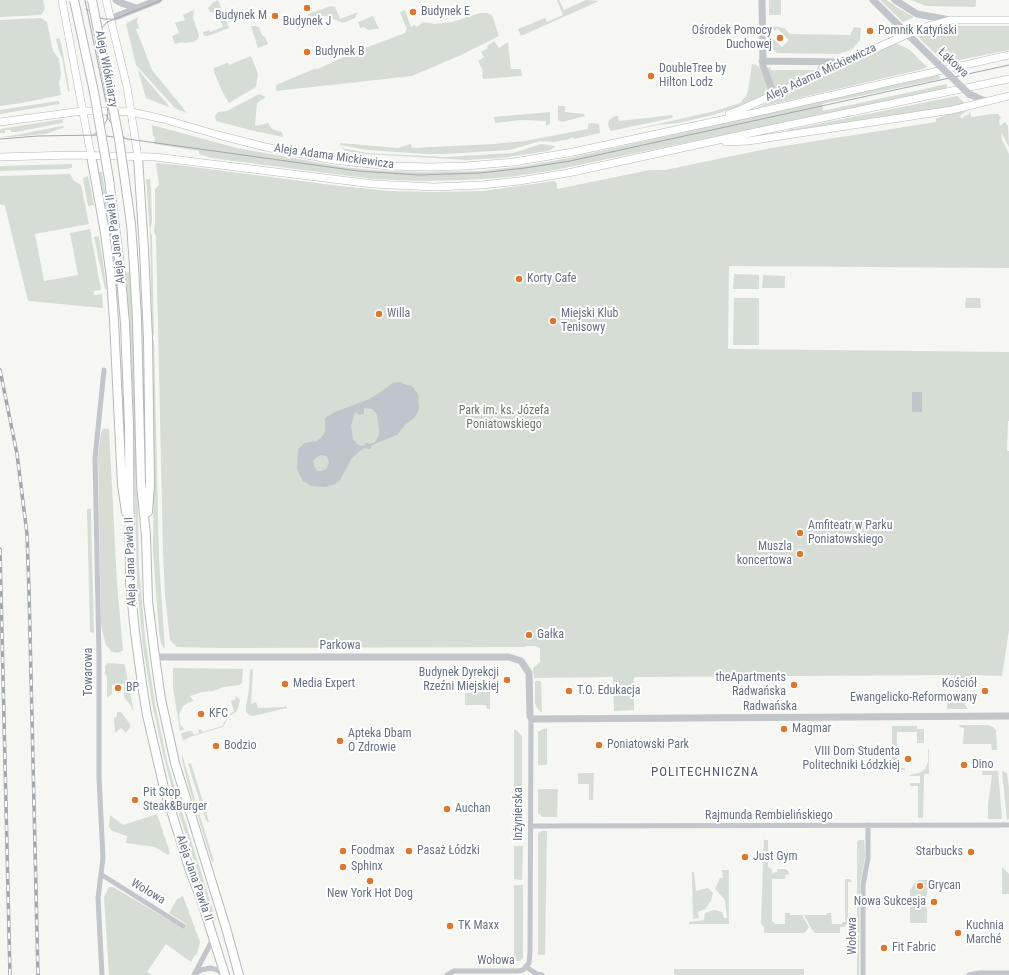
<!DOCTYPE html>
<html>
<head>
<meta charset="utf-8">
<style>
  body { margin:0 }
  canvas { display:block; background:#f6f6f3 }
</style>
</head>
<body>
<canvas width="1009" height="975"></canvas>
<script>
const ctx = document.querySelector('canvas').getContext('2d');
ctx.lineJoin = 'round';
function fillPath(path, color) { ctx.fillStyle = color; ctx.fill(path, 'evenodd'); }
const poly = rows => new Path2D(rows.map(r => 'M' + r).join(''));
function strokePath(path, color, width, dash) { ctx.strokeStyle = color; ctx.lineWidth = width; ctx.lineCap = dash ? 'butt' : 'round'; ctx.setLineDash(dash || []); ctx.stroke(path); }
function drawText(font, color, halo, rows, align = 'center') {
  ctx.font = font + ' "Roboto Condensed",sans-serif'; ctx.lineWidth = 4; ctx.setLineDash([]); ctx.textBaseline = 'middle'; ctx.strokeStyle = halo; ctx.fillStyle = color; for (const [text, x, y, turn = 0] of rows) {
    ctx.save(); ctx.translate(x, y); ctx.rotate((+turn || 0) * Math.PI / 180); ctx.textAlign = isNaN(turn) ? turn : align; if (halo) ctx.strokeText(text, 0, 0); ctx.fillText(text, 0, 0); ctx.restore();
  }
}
fillPath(poly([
  [0,0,43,0,45,9,41,15,0,17],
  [218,0,229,28,208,36,204,36,203,32,209,30,210,32,223,27,218,13,214,14,213,12,210,12,208,8,211,5,212,3],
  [557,0,559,0,564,10,586,0,599,1,521,36,518,29,545,18,547,22,563,15],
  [769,0,781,0,781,15,769,15],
  [880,0,887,0,896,7,914,17,903,22],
  [911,0,976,0,976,5,975,7,926,6],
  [331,6,335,7,340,19,358,12,355,18,343,23,326,16,308,23,301,23,299,21,308,18,308,14],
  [194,10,193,18,199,35,198,39,194,42,184,43,183,42,175,44,172,36,179,33,175,23,185,20,183,15],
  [405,10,411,27,415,25,417,27,423,22,435,24,452,22,480,13,487,13,492,15,499,36,461,55,412,76,276,91,276,85,314,69,318,69,352,53,405,33,407,28,405,25,400,12],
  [373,16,379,29,374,29,368,30,364,27,360,28,358,22],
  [138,17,137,22,139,28,136,29,152,70,187,113,179,110,175,108,136,65,126,24,127,23],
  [41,18,47,22,53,51,59,59,61,74,59,83,61,95,22,103,0,106,0,20],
  [251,26,255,26,259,27,262,35,265,37,268,44,258,48],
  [773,26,784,28,790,34,850,35,854,27,861,28,860,40,851,50,838,54,777,53,769,45,769,35,782,47,789,40,777,28,775,31,773,29],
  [948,26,1009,26,1009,50,945,63,916,35,930,29],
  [59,38,61,43,70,92,68,91,62,58,59,51,56,39],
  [494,41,499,48,508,42,511,69,521,69,522,76,483,79,482,69,478,61,484,57,481,52,488,48,487,46],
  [896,43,910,50,927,67,923,69,756,108],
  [251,56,258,74,256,87,229,103,222,91,214,72,214,68,227,63,229,63,229,65],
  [752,64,756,65,759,67,768,87,768,91,764,95,737,107,713,115,678,123,658,125,618,133,715,111,740,103,746,96,748,91],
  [819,65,827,66,776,90,767,71,768,68,771,66,770,69,772,70,816,70],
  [138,70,169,106,169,107,146,98],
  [939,75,940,79,822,104,823,111,947,84,947,88,555,170,510,177,465,180,419,181,373,179,211,158,199,154,199,151,154,144,155,137,153,136,152,125,237,148,343,167,373,170,420,172,480,171,524,166,569,158],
  [259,94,266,97,257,103,255,126,268,123,272,129,282,132,283,137,254,131,216,121,215,116,218,112,227,111],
  [957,96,966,104,788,131,788,130],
  [58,101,60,104,0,114,0,110],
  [558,106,565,106,565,112,584,114,585,116,562,122,558,120],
  [970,110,971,117,992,114,998,114,1001,118,999,120,1000,126,1005,122,1008,126,1009,147,1001,132,1002,140,1009,154,1009,268,729,266,728,349,1009,352,1009,421,1008,421,1007,451,1009,451,1009,630,1002,676,974,675,973,684,968,684,968,689,962,689,959,685,954,685,954,675,634,677,634,710,614,711,613,677,534,678,533,668,540,662,540,648,535,646,526,646,525,647,221,648,177,647,170,640,165,596,163,552,156,236,154,232,155,222,155,189,159,185,156,163,170,164,332,185,387,191,434,192,482,191,555,181,557,184,557,189,650,170,665,170,771,148,936,122,936,119,948,114,967,111,961,115,960,118,963,118,963,117,969,114],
  [550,112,550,124,546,126,546,121,522,120,495,123,494,117],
  [673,115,672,118,611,131,608,125,609,120,615,116,618,116,619,121],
  [63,119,63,122,62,123,16,132,11,132,11,130,5,130,5,133,0,133,0,129],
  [593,123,599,124,600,133,574,139,573,137,570,138,570,139,554,142,540,141,510,150,444,154,426,154,367,150,340,145,340,143,398,148,411,144,412,148,493,144,525,141,588,129,588,124],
  [62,126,65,127,46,134,9,137,1,137,16,135],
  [541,144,555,146,555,147,548,151,535,153,500,158,466,160,365,154,345,151,342,148,367,153,444,157,513,153],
  [72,164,72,168,66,169,0,171,0,166],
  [99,172,102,172,110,221,115,268,114,268,107,215],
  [70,174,74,181,81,185,89,224,35,234,44,281,78,275,70,233,90,229,101,290,94,291,94,295,102,294,103,308,28,301,5,206,0,204,0,176],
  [88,176,94,205,88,206,83,179,83,178],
  [146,179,150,179,151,189,152,222,150,230,152,236,154,336,152,333,150,234],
  [99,236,107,289,105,289,94,237],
  [130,272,135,368,139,566,145,637,155,704,167,761,176,792,216,920,213,921,176,804,164,758,152,703,143,647,137,584,132,376,126,282,125,273],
  [734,274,759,275,759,289,733,289],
  [763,275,785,276,785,288,762,288],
  [734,298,759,298,759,345,733,345],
  [966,298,980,298,981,308,966,308,965,307],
  [154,340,159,559,165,649,161,643,159,632,153,550,154,449,152,341],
  [103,429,109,429,117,584,123,650,118,653,112,652,106,645,101,626,98,456,101,433],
  [87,509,91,509,91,513,94,633,90,632],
  [108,663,124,664,125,666,134,713,131,706,124,697,124,684,112,685,112,694,107,698,107,676,105,674,105,666],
  [174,668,243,669,242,683,239,685,224,687,213,691,202,692,190,696,194,701,188,703,183,706,179,715,180,724,184,729,180,731,173,688,173,669],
  [250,669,253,670,251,704,256,702,258,708,285,707,285,705,287,708,253,716,249,715,246,712,246,706,249,690],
  [536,681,541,681,542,713,537,708,535,703,535,682],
  [465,683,490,683,490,709,487,709,486,705,465,705,465,693,486,692,484,690,465,690],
  [947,694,959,695,968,709,947,709],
  [235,695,240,700,238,708,236,712,229,716,223,727,190,737,183,741,181,733,189,731,192,731,194,735,199,733,198,730,200,729,203,732,222,726,229,715,234,711,231,701,236,699],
  [117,712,121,712,130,724,130,727,126,733,121,728,115,733,114,718,117,717],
  [959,725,988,725,993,727,996,730,997,750,992,750,991,744,963,744,964,728,960,727],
  [892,726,917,726,917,729,924,729,924,743,917,743,917,732,897,732,897,768,905,768,905,770,894,770,892,768],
  [547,728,547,765,538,765,538,732,541,730],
  [514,730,516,730,522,736,522,790,514,790],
  [928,749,929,749,929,774,924,774,923,818,918,818,918,786,910,786,910,783,920,783,920,776,910,776,910,775,921,772,925,769,928,762],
  [182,754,196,803,214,861,212,862,189,788,182,760],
  [191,763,209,822,206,821,188,764],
  [982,771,998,771,1002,818,1001,819,988,819,988,805,992,775,982,775],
  [1002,771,1007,773,1009,788,1009,819,1007,820],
  [578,773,594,773,593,800,589,800,589,784,578,784],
  [538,789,558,789,557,817,543,817,538,813],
  [514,802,522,802,522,840,514,840],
  [157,814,170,853,168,855,155,847,126,843,127,836,112,831,109,827,110,815,123,825],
  [542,831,547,831,545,955,538,955,538,833],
  [764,834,764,840,768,840,768,867,772,869,772,873,777,872,777,869,784,869,787,870,790,874,785,875,785,879,772,879,772,922,774,922,775,924,785,924,785,913,790,913,790,915,802,915,809,927,805,933,764,933,764,927,762,925,761,922],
  [864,834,865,857,860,885,859,975,857,975,857,936,859,935,859,933,857,933,857,842,859,840,864,840],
  [514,846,523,846,522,880,514,879],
  [1002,867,1009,874,1009,894,1002,894],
  [722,870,729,870,729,924,689,924,689,922,704,920,705,913,714,910,722,912,724,918,727,918,725,900,715,889,720,878,723,878],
  [692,872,694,872,696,891,708,888,713,893,711,901,705,909,698,912,699,918,693,919],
  [845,879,850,879,852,882,848,882,848,922,852,922,852,928,848,930,848,925,846,924,845,927,840,927,840,933,814,933,814,931,812,930,804,915,827,915,827,913,831,913,832,924,842,924,842,922,845,922],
  [919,880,949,880,949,890,927,890,927,923,910,923,910,890,914,884],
  [514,885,523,885,523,958,520,961,514,961],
  [109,887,113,887,184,929,186,924,169,913,177,899,183,896,200,942,197,954,194,956,191,962,166,944,147,972,152,975,109,975,104,897],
  [674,969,804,969,804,975,674,975]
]), '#d6ddd5');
fillPath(poly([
  [401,382,404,384,412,386,418,394,419,408,417,414,414,418,406,424,397,435,372,445,370,449,364,448,359,452,352,458,340,480,335,484,326,487,311,486,303,481,297,469,298,449,305,443,317,441,321,438,325,432,325,419,326,417,335,412,367,400,376,395,393,383],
  [364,408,372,409,375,412,377,415,379,429,379,435,375,442,370,444,368,443,366,443,364,446,358,445,353,439,351,426,354,415,356,412,359,415,364,414],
  [321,455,327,456,329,463,326,469,322,471,318,471,315,468,313,461,316,458],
  [912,392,922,392,922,412,912,412]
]), '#bec5cb');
const secondary = poly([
  [62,0,91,155],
  [106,0,127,87,138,157],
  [729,114,742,109,921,28,950,20,1009,20],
  [0,122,82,111,104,111,132,112,163,119,222,136,265,147,333,160,389,166,429,167,466,166,514,162,573,152,754,113,1009,55],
  [726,142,748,141,952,110,1009,96],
  [0,157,72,155,155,157,373,184,434,187,481,185,519,181,568,173,746,134,1009,79]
]);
const primary = poly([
  [91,155,105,233,111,278,114,321,122,485,126,512],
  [138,157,144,250,148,338,150,484,148,512],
  [134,267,137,319,141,483,146,536,148,601,155,657,161,699,175,763,226,928,239,975],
  [120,268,125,323,129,426,130,583,135,632,142,684,147,715,164,788,190,871,201,899,225,975]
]);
strokePath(secondary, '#b5b8bd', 8);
strokePath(primary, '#b5b8bd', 10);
strokePath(poly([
  [530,826,1009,825],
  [102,875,183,926],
  [526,967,537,974,542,975],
  [196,973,201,970,210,968,218,970,224,975],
  [102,975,98,898,103,858,99,777,99,657,95,458,104,370],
  [194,975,213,939],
  [447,975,454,971,518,971,523,970,529,963,530,952,531,718],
  [863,975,863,885,868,858,868,825],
  [969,975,979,973,1009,973]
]), '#c2c5c9', 5);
strokePath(poly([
  [116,0,124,4,137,8],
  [762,0,763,66,774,95],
  [873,0,939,65],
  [895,0,917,14,950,20],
  [110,19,158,0],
  [762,61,845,62],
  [969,94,987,102],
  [155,657,509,657,521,661,529,673,530,716,531,718,533,719,1009,716]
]), '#c2c5c9', 7);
strokePath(secondary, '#fff', 7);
strokePath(primary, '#fff', 8);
strokePath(poly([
  [85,0,108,112,107,120,102,128,92,136],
  [86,9,98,17,104,19,113,19],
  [96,42,100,30,107,22,162,0],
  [106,115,115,129,125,138],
  [0,139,38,136,99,135,358,171,419,175,480,173,525,168,570,161,1009,65]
]), '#a3a7ae', 1);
const rail = poly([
  [0,370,17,454,27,534,29,590,38,975],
  [0,549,10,975]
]);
strokePath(rail, '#a3a7ae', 3.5);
strokePath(rail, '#fff', 2, [6]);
const primaryBridge = poly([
  [74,0,94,92,109,179,120,268],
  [92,0,119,139,131,224,134,267]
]);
strokePath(primaryBridge, '#b5b8bd', 10, []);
strokePath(poly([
  [939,65,969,94]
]), '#c2c5c9', 7);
strokePath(primaryBridge, '#fff', 8);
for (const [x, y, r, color] of [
  [307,8,4,"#da7830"],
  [413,12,4,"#da7830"],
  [275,16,4,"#da7830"],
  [870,31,4,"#da7830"],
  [780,38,4,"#da7830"],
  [307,52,4,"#da7830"],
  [651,76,4,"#da7830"],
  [519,279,4,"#da7830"],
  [379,314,4,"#da7830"],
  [553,321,4,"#da7830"],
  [800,533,4,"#da7830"],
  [800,554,4,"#da7830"],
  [529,635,4,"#da7830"],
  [507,680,4,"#da7830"],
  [285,684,4,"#da7830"],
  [794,685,4,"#da7830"],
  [118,688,4,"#da7830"],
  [569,691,4,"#da7830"],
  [985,691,4,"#da7830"],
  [201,714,4,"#da7830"],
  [784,729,4,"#da7830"],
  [340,741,4,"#da7830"],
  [599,745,4,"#da7830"],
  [216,746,4,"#da7830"],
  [908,759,4,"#da7830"],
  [964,765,4,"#da7830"],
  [135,800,4,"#da7830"],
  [447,809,4,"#da7830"],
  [343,851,4,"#da7830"],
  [409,851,4,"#da7830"],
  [971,852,4,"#da7830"],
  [745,857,4,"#da7830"],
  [343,867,4,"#da7830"],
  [370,881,4,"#da7830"],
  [920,886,4,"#da7830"],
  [934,902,4,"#da7830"],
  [450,926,4,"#da7830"],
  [958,933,4,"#da7830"],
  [884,948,4,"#da7830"]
]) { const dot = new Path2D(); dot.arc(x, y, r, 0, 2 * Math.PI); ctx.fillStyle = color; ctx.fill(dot); strokePath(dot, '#fff', 1.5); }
drawText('12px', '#677183', '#fff', [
  ["Budynek E",421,12],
  ["Budynek M",267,16,"right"],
  ["Budynek J",307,22,"center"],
  ["Ośrodek Pomocy",772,31,"right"],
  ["Duchowej",772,45,"right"],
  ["Pomnik Katyński",878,31],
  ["Budynek B",315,52],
  ["DoubleTree by",659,69],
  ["Hilton Lodz",659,83],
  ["Korty Cafe",527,279],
  ["Willa",387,314],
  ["Miejski Klub",561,314],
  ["Tenisowy",561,328],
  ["Amfiteatr w Parku",808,526],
  ["Poniatowskiego",808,540],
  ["Muszla",792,547,"right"],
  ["koncertowa",792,561,"right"],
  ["Gałka",537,635],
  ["Budynek Dyrekcji",499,673,"right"],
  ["Rzeźni Miejskiej",499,687,"right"],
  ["theApartments",786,678,"right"],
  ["Radwańska",786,692,"right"],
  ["Media Expert",293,684],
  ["Kościół",977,684,"right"],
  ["Ewangelicko-Reformowany",977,698,"right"],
  ["BP",126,688],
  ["T.O. Edukacja",577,691],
  ["KFC",209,714],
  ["Magmar",792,729],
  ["Apteka Dbam",348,734],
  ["O Zdrowie",348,748],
  ["Poniatowski Park",607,745],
  ["Bodzio",224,746],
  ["VIII Dom Studenta",900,752,"right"],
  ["Politechniki Łódzkiej",900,766,"right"],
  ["Dino",972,765],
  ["Pit Stop",143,793],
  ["Steak&Burger",143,807],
  ["Auchan",455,809],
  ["Foodmax",351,851],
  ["Pasaż Łódzki",417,851],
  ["Starbucks",963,852,"right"],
  ["Just Gym",753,857],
  ["Sphinx",351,867],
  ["Grycan",928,886],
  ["New York Hot Dog",370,894,"center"],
  ["Nowa Sukcesja",926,902,"right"],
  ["TK Maxx",458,926],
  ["Kuchnia",966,926],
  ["Marché",966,940],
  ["Fit Fabric",892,948]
], 'left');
drawText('12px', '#677183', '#fff', [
  ["Łąkowa",953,63,44],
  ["Aleja Włókniarzy",106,69,79],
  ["Aleja Adama Mickiewicza",821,73,-25],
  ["Aleja Adama Mickiewicza",334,157,8],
  ["Aleja Jana Pawła II",116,239,-97],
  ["Aleja Jana Pawła II",131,562,-92],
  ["Parkowa",340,646],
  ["Towarowa",89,672,-90],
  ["Radwańska",770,707],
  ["Inżynierska",519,814,-90],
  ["Rajmunda Rembielińskiego",769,816],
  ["Aleja Jana Pawła II",194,878,71],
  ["Wołowa",148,892,31],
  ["Wołowa",853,936,-90],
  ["Wołowa",496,961]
]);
drawText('12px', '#667a65', '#fff', [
  ["Park im. ks. Józefa",504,411],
  ["Poniatowskiego",504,425]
]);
ctx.letterSpacing = '1px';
drawText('13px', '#545c68', '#fff', [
  ["POLITECHNICZNA",705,773]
]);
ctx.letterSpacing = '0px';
</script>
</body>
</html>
